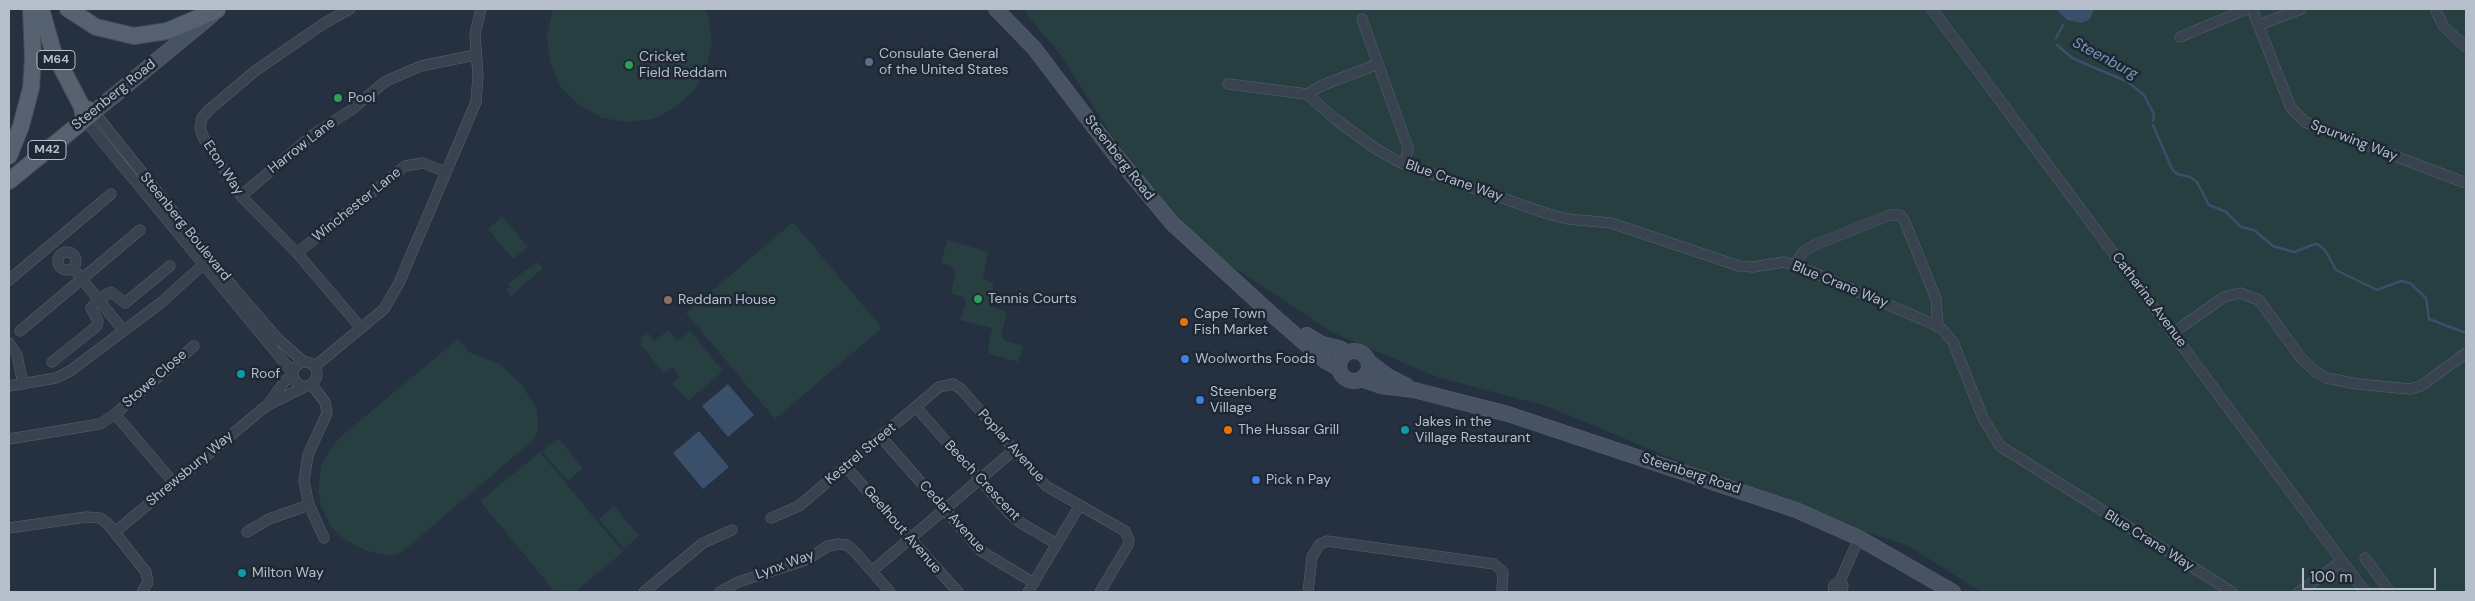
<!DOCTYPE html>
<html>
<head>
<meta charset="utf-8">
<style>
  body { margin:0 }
  #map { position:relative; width:2475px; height:601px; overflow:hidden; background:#253140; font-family:"DM Sans",sans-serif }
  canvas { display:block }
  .frame { position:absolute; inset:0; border:10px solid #b5beca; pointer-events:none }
  .scale { position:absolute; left:2302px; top:568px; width:134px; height:22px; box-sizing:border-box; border:2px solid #b5beca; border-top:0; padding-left:6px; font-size:15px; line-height:18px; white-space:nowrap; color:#b5beca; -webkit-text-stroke:4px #1e2835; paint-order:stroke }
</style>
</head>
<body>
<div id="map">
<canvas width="2475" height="601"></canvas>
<div class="frame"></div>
<div class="scale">100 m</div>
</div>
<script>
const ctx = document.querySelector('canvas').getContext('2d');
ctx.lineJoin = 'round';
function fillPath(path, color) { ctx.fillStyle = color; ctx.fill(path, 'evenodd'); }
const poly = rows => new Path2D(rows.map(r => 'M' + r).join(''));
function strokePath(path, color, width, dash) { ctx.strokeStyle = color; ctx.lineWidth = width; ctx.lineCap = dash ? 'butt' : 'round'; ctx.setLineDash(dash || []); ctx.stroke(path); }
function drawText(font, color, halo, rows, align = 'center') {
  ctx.font = font + ' "DM Sans",sans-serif'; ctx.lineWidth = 5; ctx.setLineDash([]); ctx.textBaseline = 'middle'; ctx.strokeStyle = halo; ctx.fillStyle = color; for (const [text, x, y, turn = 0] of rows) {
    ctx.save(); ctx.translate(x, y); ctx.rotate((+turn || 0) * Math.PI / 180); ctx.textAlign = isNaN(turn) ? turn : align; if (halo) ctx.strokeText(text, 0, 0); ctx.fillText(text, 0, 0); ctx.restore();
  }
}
fillPath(poly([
  [553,9,705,9,708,15,712,41,707,67,695,89,676,107,653,119,627,122,602,118,579,105,561,87,550,63,547,35],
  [1025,9,2466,9,2466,592,1981,592,1909,546,1783,505,1549,407,1437,377,1333,333,1206,249,1121,150,1060,54,1027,15],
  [502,216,528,247,513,259,488,229],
  [793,222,882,328,775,419,686,313],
  [947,240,988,252,983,279,994,283,989,306,1007,312,1001,336,1004,340,1023,346,1018,362,989,354,988,347,992,328,960,320,966,303,964,297,951,294,956,271,951,266,941,263],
  [537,262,543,268,511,296,506,290,510,287,507,284],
  [668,330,677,341,690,331,723,371,688,401,672,383,679,377,672,367,664,373,640,344,642,342,640,339,648,333,655,341],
  [458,339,469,352,501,365,521,384,537,409,538,432,533,440,401,553,391,556,367,551,344,539,331,527,321,506,318,489,322,462,339,438],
  [558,438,583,468,568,481,542,451],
  [540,452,623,552,575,592,555,592,480,501],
  [614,506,639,536,624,549,599,519]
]), '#273f41');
fillPath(poly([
  [2056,9,2094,9,2090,19,2082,23,2067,20],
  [728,384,754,415,728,437,702,406],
  [699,431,729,467,703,489,673,453]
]), '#3a4f69');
strokePath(poly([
  [2056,38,2063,25],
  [2057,45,2072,58,2128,82,2144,95,2154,114,2153,121],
  [2153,125,2172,169,2177,174,2190,177,2197,182,2209,205,2226,212,2241,227,2254,230,2273,246,2294,252,2315,244,2319,245,2325,250,2336,270,2377,290,2401,281,2410,283,2426,298,2429,319,2466,333]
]), '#3a4f69', 2.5);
const minor = poly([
  [350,9,323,24,255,71,210,109,202,118,200,128,204,139,241,196,297,253,361,328],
  [1932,9,2365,592],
  [2252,9,2291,108,2305,122,2466,183],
  [2435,9,2444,27,2466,47],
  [1362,19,1408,148,1405,164],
  [2259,25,2301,9],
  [2180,37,2247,9],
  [1228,84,1307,94,1323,85,1378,64],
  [1307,94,1335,119,1376,149,1401,163,1548,214,1568,219,1611,223,1739,266,1753,267,1784,262,1798,266,1933,324,1942,329,1953,342,1983,418,2000,446,2232,592],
  [94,112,233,287,279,340,304,362],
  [85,120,293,373],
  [241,196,314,134,351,110,386,81,421,66,475,55],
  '58 261a9 9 0 1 1 18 0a9 9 0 1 1-18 0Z',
  [297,253,405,166,423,163,446,172],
  [1794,265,1804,251,1815,245,1890,215,1900,215,1905,222,1936,299,1938,326],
  [73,268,123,330],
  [9,280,111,194],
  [20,331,140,230],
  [2173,333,2224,297,2240,293,2259,300,2301,358,2316,372,2327,378,2357,384,2410,389,2421,386,2466,353],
  [9,343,17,355,23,384],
  [52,362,97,326,98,321,91,308,99,299,111,292,125,303,170,266],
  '293 374a12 12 0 1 1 24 0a12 12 0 1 1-24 0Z',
  [314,367,384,309,399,283,476,102,478,76,475,34,481,9],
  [311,384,325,402,327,413,308,455,304,481,309,505,324,538],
  [9,386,56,378,70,371,162,302,208,260],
  [267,406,285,381,293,376],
  [916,407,1008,512,1021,523,1057,544],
  [115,414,173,482],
  [881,437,981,551,1034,583],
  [9,439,100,424,115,414,194,346],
  [846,467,958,592],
  [771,518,799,506,939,387,953,384,961,389,1046,486,1125,531,1129,540,1128,545,1100,592],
  [9,528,86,517,100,518,108,524,146,572,148,582,142,592],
  [115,532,266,406,306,386],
  [247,532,269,519,309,505],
  [2365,558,2390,592],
  [872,571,1013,451],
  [1840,581,1843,586,1842,592],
  [644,592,703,543,732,530],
  [720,592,738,582,806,560,828,546,838,544,847,545,856,553,890,592],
  [1028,592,1080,505],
  [1308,592,1312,557,1319,545,1327,541,1494,564,1503,572,1502,592],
  [1833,592,1834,585,1840,581,1859,538],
  [2299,592,2342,561]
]);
const secondary = poly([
  [996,9,1034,48,1116,156,1173,224,1268,311,1324,360,1338,368],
  [94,112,212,15],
  [1307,335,1322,344,1339,348,1346,352],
  '1339 366a15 15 0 1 1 30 0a15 15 0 1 1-30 0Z',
  [1368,361,1389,377,1407,386],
  [1361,379,1381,386,1414,390,1508,414,1796,510,1859,538,1953,592]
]);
const primary = poly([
  [41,9,53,51,82,107,84,118],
  [68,9,96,27,134,36,167,31,217,10],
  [9,156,21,126,31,88,33,58,31,9],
  [9,181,94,112,82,107]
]);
strokePath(minor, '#57616d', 11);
strokePath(secondary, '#57616d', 16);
strokePath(primary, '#424c59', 18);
strokePath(minor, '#394350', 10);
strokePath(secondary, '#475263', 15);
strokePath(primary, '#576270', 16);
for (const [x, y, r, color] of [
  [869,62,5,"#5c6f8a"],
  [629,65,5,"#2e9e5b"],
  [338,98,5,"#2e9e5b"],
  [978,299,5,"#2e9e5b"],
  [668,300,5,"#8d6e63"],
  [1184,322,5,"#e8710a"],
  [1185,359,5,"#3f7fe0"],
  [241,374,5,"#0f9aa8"],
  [1200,400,5,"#3f7fe0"],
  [1228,430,5,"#e8710a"],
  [1405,430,5,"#0f9aa8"],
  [1256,480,5,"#3f7fe0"],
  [242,573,5,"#0f9aa8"]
]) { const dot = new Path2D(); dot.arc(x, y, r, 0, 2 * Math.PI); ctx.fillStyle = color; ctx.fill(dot); strokePath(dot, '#1e2835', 2); }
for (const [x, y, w] of [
  [56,60,38],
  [47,150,38]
]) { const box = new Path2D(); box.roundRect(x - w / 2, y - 9.5, w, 19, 4); ctx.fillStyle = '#1e2835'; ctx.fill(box); strokePath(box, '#b5beca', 1); }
drawText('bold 12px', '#b5beca', null, [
  ["M64",56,60],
  ["M42",47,150]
]);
drawText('14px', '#b5beca', '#1e2835', [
  ["Consulate General",879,54],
  ["of the United States",879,70],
  ["Cricket",639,57],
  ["Field Reddam",639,73],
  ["Pool",348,98],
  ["Tennis Courts",988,299],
  ["Reddam House",678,300],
  ["Cape Town",1194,314],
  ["Fish Market",1194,330],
  ["Woolworths Foods",1195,359],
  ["Roof",251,374],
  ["Steenberg",1210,392],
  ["Village",1210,408],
  ["Jakes in the",1415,422],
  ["Village Restaurant",1415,438],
  ["The Hussar Grill",1238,430],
  ["Pick n Pay",1266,480],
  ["Milton Way",252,573]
], 'left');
drawText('14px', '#b5beca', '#1e2835', [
  ["Steenberg Road",114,95,-39],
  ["Spurwing Way",2354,141,21],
  ["Harrow Lane",302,146,-38],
  ["Steenberg Road",1119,158,52],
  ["Eton Way",223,168,57],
  ["Blue Crane Way",1454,181,19],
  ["Winchester Lane",357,205,-39],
  ["Steenberg Boulevard",185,227,51],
  ["Blue Crane Way",1840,285,22],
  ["Catharina Avenue",2149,300,53],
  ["Stowe Close",155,379,-41],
  ["Poplar Avenue",1011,446,48],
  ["Kestrel Street",861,454,-40],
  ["Shrewsbury Way",190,469,-40],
  ["Steenberg Road",1691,474,18],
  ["Beech Crescent",982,481,47],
  ["Cedar Avenue",952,517,48],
  ["Geelhout Avenue",902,530,49],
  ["Blue Crane Way",2149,541,32],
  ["Lynx Way",785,565,-20]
]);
drawText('italic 15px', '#7c95b2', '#1e2835', [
  ["Steenburg",2105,59,28]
]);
</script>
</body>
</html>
